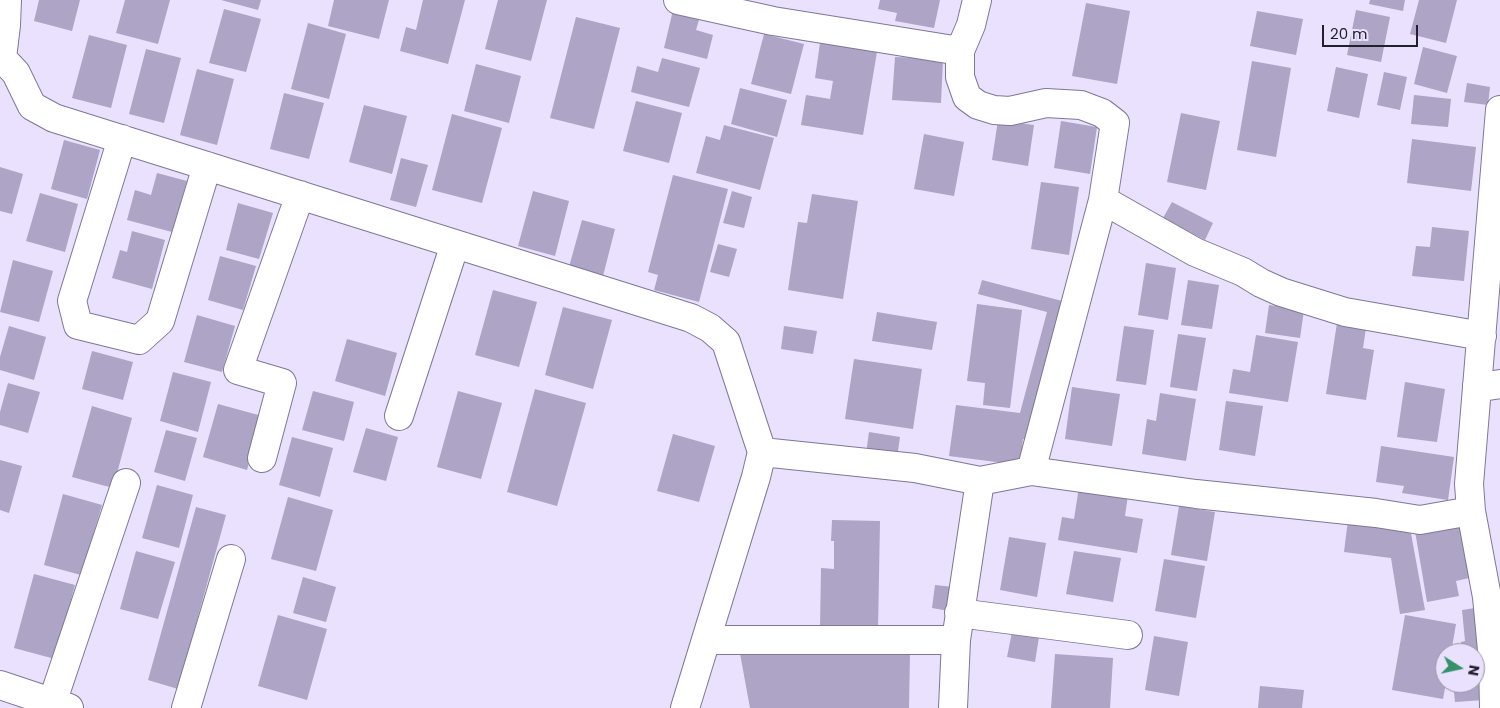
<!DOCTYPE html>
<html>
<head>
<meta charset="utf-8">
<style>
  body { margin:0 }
  #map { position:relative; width:1500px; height:708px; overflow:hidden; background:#e9e1fe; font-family:Poppins,sans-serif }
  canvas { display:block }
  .north { position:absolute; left:1435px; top:643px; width:50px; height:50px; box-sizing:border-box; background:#e9e1fe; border:1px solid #9a94aa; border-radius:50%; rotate:100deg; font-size:14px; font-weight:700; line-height:20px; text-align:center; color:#23202d }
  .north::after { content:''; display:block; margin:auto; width:18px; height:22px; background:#349169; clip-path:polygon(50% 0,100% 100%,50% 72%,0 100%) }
  .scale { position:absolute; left:1322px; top:25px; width:96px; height:22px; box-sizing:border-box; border:2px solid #23202d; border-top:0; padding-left:6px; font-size:15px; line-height:18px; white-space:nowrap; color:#23202d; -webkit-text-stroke:4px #e9e1fe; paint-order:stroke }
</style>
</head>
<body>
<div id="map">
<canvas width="1500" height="708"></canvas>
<div class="north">N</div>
<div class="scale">20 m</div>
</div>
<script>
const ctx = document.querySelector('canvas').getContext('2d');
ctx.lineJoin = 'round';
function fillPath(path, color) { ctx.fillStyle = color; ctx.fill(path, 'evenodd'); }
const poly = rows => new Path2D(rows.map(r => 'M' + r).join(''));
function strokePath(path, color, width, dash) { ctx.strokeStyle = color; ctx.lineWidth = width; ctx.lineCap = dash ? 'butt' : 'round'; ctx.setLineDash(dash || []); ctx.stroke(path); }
fillPath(poly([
  [39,0,80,0,72,31,34,21],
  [125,0,170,0,158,44,116,33],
  [221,0,261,0,258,10],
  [334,0,389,0,379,39,328,26],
  [423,0,465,0,448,64,400,51,406,27,416,30],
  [498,0,547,0,531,61,485,49],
  [880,0,940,0,934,28,895,21,897,13,878,9],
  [1370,0,1405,0,1403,11,1369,4],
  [1419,0,1457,0,1446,43,1410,34],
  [1086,3,1130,11,1117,84,1072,76],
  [674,6,701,13,696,30,713,35,707,59,664,48],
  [224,9,261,19,246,72,209,63],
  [1356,10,1390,17,1381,62,1347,55],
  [1257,11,1303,19,1296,55,1250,46],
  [576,17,620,28,594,129,550,118],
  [308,23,346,34,329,99,291,89],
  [764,34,804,44,791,94,751,84],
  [89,35,127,45,111,108,72,98],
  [820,43,877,52,863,135,801,125,806,95,830,99,833,81,815,78],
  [1423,47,1457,56,1447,93,1414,84],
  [146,49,181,58,164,123,129,114],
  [895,57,943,59,941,103,892,100],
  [662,58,700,68,689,107,631,92,637,66,658,72],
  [1252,61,1291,68,1276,157,1237,150],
  [476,64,521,76,509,123,464,111],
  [1336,67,1368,74,1359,118,1327,111],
  [197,69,234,79,217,145,180,135],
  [1384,72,1407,77,1400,110,1377,105],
  [1467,83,1490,87,1488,105,1464,102],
  [740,88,787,100,777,137,731,124],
  [284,93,324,103,309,159,270,149],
  [1414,95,1451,99,1448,127,1411,124],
  [636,101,682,113,669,163,623,151],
  [364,105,407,116,392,174,349,162],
  [1181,113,1220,121,1206,190,1167,182],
  [452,114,502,128,482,203,432,190],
  [998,120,1034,125,1028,166,992,160],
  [1061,121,1097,127,1090,174,1054,168],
  [724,125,774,138,760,190,696,173,706,136,720,140],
  [924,134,964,142,954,196,914,189],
  [1412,139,1476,147,1471,191,1407,183],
  [64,140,100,150,87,199,51,189],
  [401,158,428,165,416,207,390,200],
  [0,167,23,174,12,214,0,211],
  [157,173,187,181,172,232,127,220,135,190,151,195],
  [673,175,728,189,699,302,654,290,658,275,648,272],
  [1041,182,1079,187,1069,255,1031,249],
  [533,191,569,201,555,256,518,246],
  [732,191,752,197,744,228,723,223],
  [40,193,78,204,65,252,26,241],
  [812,194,858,201,843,299,788,290,798,222,807,223],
  [1172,202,1213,223,1205,240,1163,218],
  [238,203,273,213,259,259,226,250],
  [582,220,615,229,603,276,569,267],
  [1432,227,1469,231,1464,281,1412,276,1416,246,1430,247],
  [132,231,165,240,152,289,112,278,120,250,127,252],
  [718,244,737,249,729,277,710,272],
  [220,256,256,266,243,310,208,300],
  [13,260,53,271,39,322,0,312],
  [1146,263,1176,268,1168,320,1138,315],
  [982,280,1066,302,1030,441,1023,439,1020,465,949,456,956,405,1020,413,1047,312,978,294],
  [1188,280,1219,285,1212,329,1181,325],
  [493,290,537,302,519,367,475,355],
  [977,304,1022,310,1010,408,983,405,985,383,967,381],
  [1269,305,1304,310,1300,338,1265,333],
  [563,307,612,320,593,389,545,375],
  [877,312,937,322,932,350,872,341],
  [197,315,235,326,222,372,184,362],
  [1337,323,1366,328,1363,348,1374,350,1366,400,1326,394],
  [9,326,46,337,34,380,0,370,0,357],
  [784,326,817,331,813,354,781,349],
  [1124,326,1154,330,1146,385,1116,381],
  [1178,334,1206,338,1197,391,1170,387],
  [1256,335,1298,342,1288,402,1229,393,1233,369,1250,372],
  [347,339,397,353,385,396,335,381],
  [92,351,133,362,123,400,82,389],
  [854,359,922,369,913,429,845,419],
  [173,372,211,382,198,432,160,421],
  [1405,382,1445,389,1437,442,1397,437],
  [8,383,40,392,28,433,0,425,0,412],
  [1072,387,1120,394,1112,446,1065,439],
  [535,389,586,403,557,506,507,492],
  [313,391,354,402,344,441,302,430],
  [458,391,502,403,481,479,437,467],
  [1160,393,1196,399,1186,461,1142,454,1147,419,1156,421],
  [1226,401,1263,406,1255,456,1219,450],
  [218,404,262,416,247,470,203,457],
  [92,406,132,418,113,488,72,477],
  [366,428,398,437,386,481,353,472],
  [166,430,197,438,185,481,154,472],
  [869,432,900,437,897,458,866,454],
  [673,434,715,446,699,502,657,491],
  [292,437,333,448,320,497,279,485],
  [1381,446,1454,457,1448,500,1402,493,1404,486,1376,482],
  [0,460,22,466,9,513,0,510],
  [157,485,193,495,179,548,142,538],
  [1079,487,1128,495,1125,516,1143,519,1137,553,1058,540,1062,517,1074,519],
  [63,494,102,505,81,575,44,565],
  [288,497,333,510,316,571,271,559],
  [1179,506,1215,512,1207,561,1171,555],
  [196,507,226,515,178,689,148,680],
  [832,520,880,521,878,630,820,629,821,568,834,569,834,541,831,541],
  [1348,520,1410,528,1425,610,1400,614,1391,558,1344,552],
  [1460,523,1469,578,1456,581,1459,596,1427,602,1415,531],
  [1009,537,1046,543,1037,597,1000,590],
  [136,551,175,562,158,619,120,609],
  [1074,551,1121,558,1113,602,1066,594],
  [1164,559,1205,566,1196,618,1155,611],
  [34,574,75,585,55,659,14,648],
  [303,577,336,587,326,622,293,613],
  [935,585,953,587,949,611,932,608],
  [1475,608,1484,700,1455,702,1453,683,1475,683,1475,653,1462,653,1461,642,1465,641,1462,610],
  [278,615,327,629,307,700,258,686],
  [1405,615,1456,624,1451,653,1445,653,1446,683,1443,699,1392,690],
  [1012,632,1039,637,1035,662,1007,657],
  [1154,636,1188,642,1179,696,1145,690],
  [739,648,910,652,909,708,750,708],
  [1055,654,1113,658,1110,708,1051,708],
  [1260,686,1304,690,1302,708,1258,708]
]), '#ada4c6');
const minor = poly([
  [678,0,773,21,960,51],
  [977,0,971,25,960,51,960,77,967,97,978,105,994,110,1010,111,1046,103,1081,105,1102,113,1115,123,1103,200,1031,471],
  [2,58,16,73,32,106,54,118,691,318,710,328,726,342,762,452,756,477,685,708],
  [0,62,2,58,6,25,7,0],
  [122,139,72,301,78,325,139,340,160,321,207,166],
  [1103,200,1195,252,1243,272,1261,283,1281,292,1345,312,1482,336],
  [1477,385,1488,386,1500,384],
  [399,416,455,244],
  [762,452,915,468,980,481],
  [262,458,282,383,238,370,300,195],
  [959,613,1128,635],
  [706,640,956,640],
  [52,703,126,483],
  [186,708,231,559],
  [953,708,956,640,980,481,1031,471,1196,494,1376,513,1420,520,1471,511],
  [1494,708,1493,661,1487,597,1471,511,1469,484,1500,110]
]);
const primary = poly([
  [0,685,69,708]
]);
strokePath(minor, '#807797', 30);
strokePath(primary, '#807797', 30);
strokePath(minor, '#fff', 28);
strokePath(primary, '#fff', 28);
</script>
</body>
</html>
